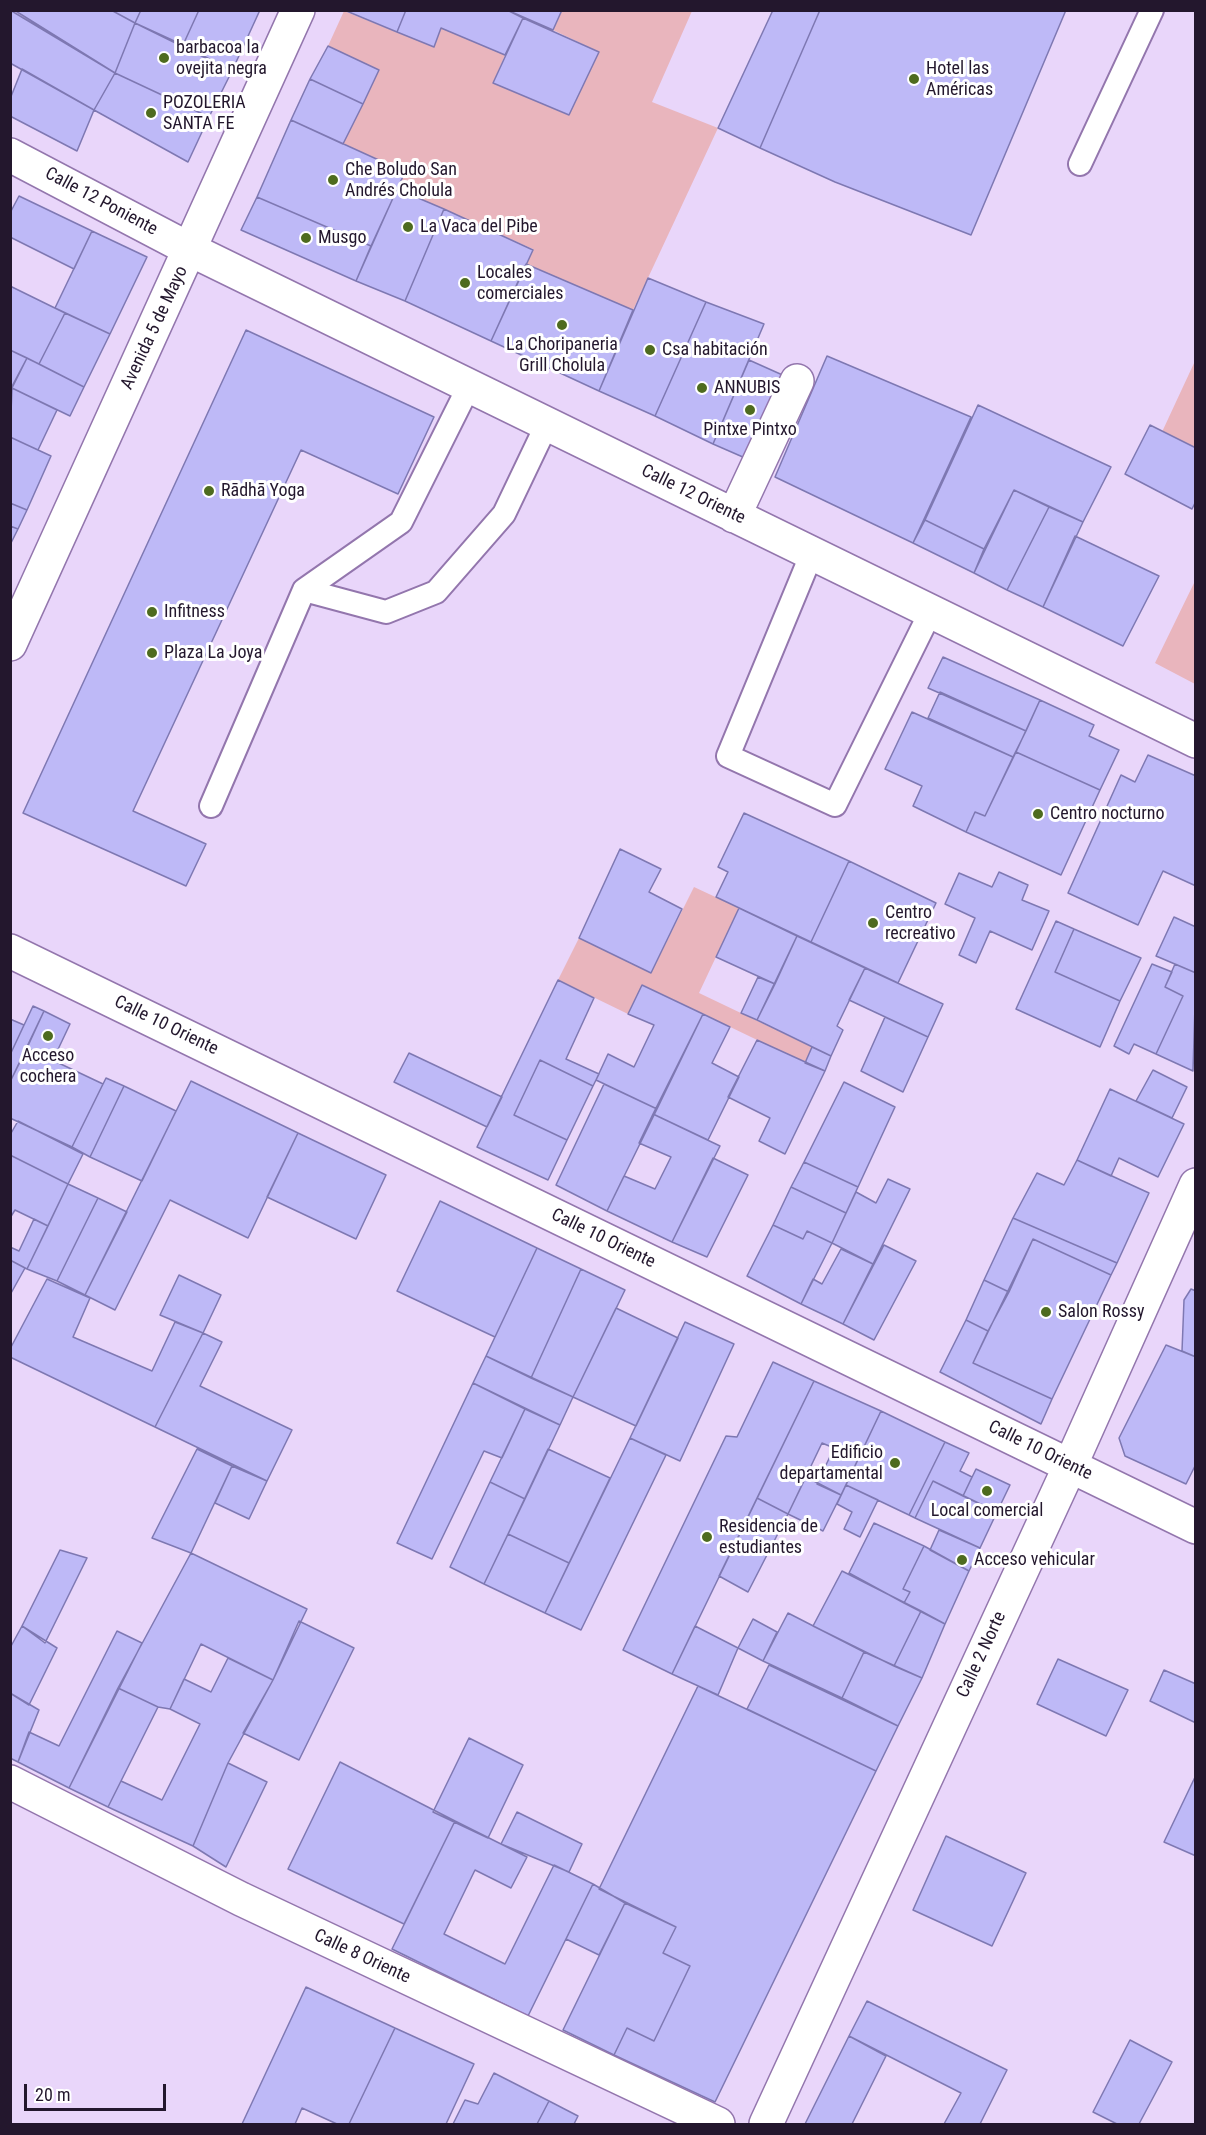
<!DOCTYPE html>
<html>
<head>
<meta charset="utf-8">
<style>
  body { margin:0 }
  #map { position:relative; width:1206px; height:2135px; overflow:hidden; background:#e9d6fa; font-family:"Roboto Condensed",sans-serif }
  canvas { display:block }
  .frame { position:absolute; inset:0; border:12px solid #23172d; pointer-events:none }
  .scale { position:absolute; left:24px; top:2084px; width:142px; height:27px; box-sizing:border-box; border:3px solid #23172d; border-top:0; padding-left:8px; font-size:18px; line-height:21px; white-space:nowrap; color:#23172d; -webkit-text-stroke:4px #fff; paint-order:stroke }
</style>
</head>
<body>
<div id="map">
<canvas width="1206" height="2135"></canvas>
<div class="frame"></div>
<div class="scale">20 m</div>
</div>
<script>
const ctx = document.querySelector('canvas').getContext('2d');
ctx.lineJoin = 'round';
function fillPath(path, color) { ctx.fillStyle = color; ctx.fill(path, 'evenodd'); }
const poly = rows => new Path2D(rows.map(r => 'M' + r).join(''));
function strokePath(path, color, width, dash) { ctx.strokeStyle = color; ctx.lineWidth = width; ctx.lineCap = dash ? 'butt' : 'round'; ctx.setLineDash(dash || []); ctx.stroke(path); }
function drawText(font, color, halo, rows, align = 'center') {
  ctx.font = font + ' "Roboto Condensed",sans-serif'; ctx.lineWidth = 6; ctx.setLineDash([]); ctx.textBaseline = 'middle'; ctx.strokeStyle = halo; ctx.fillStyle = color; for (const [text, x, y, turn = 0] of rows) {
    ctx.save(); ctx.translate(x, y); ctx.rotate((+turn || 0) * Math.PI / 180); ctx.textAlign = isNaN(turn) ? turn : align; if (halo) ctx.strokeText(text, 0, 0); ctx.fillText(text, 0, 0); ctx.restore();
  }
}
fillPath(poly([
  [344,11,434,47,441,28,505,55,493,83,568,115,599,52,553,30,562,11,692,11,652,102,718,128,633,310,526,264,533,249,397,189,405,172,343,144,379,70,328,46],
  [1195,361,1195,448,1162,432],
  [1195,581,1195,684,1155,663],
  [694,887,739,908,699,993,812,1047,805,1063,643,985,628,1014,558,980,579,938,651,973]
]), '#e9b5bd');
const building = poly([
  [10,10,115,73,94,110,10,63,10,10],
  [14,10,111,10,135,23,115,73,14,10],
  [111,10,141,10,135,23,111,10],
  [141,10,199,10,183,45,135,23,141,10],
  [199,10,260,10,232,71,183,45,199,10],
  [344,10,406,10,397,32,344,10],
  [406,10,507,10,523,18,505,55,441,28,434,47,397,32,406,10],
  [507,10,562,10,553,30,507,10],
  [773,10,820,10,760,148,718,128,773,10],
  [820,10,1066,10,971,235,835,182,760,148,820,10],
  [523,18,599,52,569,115,493,83,523,18],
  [135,23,232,71,209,117,115,73,135,23],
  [328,46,379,70,363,104,310,79,328,46],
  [22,69,94,110,77,151,10,116,10,99,22,69],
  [115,73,209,117,188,162,94,110,115,73],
  [310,79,363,104,343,144,291,120,310,79],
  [291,120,405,172,371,246,257,197,291,120],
  [397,189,444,209,405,301,356,281,397,189],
  [19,196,92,231,74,269,10,237,10,213,19,196],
  [257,197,371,246,356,281,241,230,257,197],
  [444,209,533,250,491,341,405,301,444,209],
  [92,231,147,257,110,334,55,308,92,231],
  [526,264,633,310,599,391,491,341,526,264],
  [648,278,706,302,655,416,599,391,648,278],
  [10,286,65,313,39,364,10,350,10,286],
  [706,302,764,324,713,444,655,416,706,302],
  [65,313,110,334,84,387,39,364,65,313],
  [246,330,434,417,398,494,301,450,133,811,206,844,186,886,23,813,246,330],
  [10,350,27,358,10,390,10,350],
  [827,356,971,417,913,543,775,477,827,356],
  [27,358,84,387,70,416,12,388,27,358],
  [749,360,787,377,752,461,713,444,749,360],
  [12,388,57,410,38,450,10,437,12,388],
  [978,405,1111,467,1083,522,1014,490,984,549,925,520,978,405],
  [1150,425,1196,448,1196,501,1192,509,1125,474,1150,425],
  [10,437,51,456,27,510,10,503,10,437],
  [1014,490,1049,507,1007,590,974,573,1014,490],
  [10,503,27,510,18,529,10,526,10,503],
  [1049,507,1083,522,1043,607,1007,590,1049,507],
  [925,520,984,549,974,573,913,543,925,520],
  [10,526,18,529,10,545,10,526],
  [1075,536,1159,576,1123,646,1043,607,1075,536],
  [943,657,1040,700,1026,731,928,688,943,657],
  [940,692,1026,731,1013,757,928,718,940,692],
  [1040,700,1094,725,1089,736,1119,750,1100,790,1016,752,1040,700],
  [912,712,1013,757,985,816,975,812,966,832,913,806,922,786,885,769,912,712],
  [1016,752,1100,790,1061,875,966,832,975,812,985,816,1016,752],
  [1148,755,1196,776,1196,886,1163,871,1138,925,1068,893,1121,775,1135,782,1148,755],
  [744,813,849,861,811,942,716,897,728,872,718,867,744,813],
  [620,849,661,869,649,892,682,909,651,973,579,938,620,849],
  [849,861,936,903,898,983,811,942,849,861],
  [999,872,1028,885,1022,900,1049,911,1032,950,990,931,976,963,959,955,975,918,945,904,959,873,992,887,999,872],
  [739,908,797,936,775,984,716,957,739,908],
  [1174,917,1196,927,1196,973,1156,956,1174,917],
  [1056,921,1074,929,1055,972,1120,1001,1100,1047,1016,1009,1056,921],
  [1074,929,1141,958,1120,1001,1055,972,1074,929],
  [797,936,865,968,837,1026,843,1030,831,1056,757,1020,797,936],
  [1152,964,1172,972,1165,987,1183,996,1156,1054,1134,1044,1129,1054,1114,1046,1152,964],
  [1175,964,1196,973,1193,1071,1156,1054,1183,996,1165,987,1175,964],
  [865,968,943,1004,928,1037,849,1000,865,968],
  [758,977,775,984,757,1020,741,1013,758,977],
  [558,980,594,998,566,1059,599,1074,593,1086,540,1060,514,1115,567,1140,548,1180,477,1147,558,980],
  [642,985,703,1014,657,1109,596,1080,608,1054,634,1067,654,1025,628,1014,642,985],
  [33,1006,44,1011,10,1082,10,1055,33,1006],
  [44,1011,70,1024,53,1060,27,1048,44,1011],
  [703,1014,730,1027,712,1063,739,1077,708,1140,653,1114,703,1014],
  [885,1017,928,1037,903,1092,861,1071,885,1017],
  [10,1019,24,1025,10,1055,10,1019],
  [757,1040,825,1071,785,1154,759,1141,770,1118,728,1097,757,1040],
  [812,1047,831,1056,825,1071,805,1063,812,1047],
  [27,1048,103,1084,72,1147,10,1118,10,1082,27,1048],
  [409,1053,502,1097,487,1127,394,1082,409,1053],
  [540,1060,593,1086,567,1140,514,1115,540,1060],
  [1153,1070,1187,1087,1172,1118,1136,1101,1153,1070],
  [106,1078,124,1086,90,1157,72,1147,106,1078],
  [191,1081,298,1133,248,1238,170,1200,115,1310,85,1295,191,1081],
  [844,1082,895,1107,858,1187,804,1162,844,1082],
  [604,1084,657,1109,607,1211,556,1185,604,1084],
  [124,1086,176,1111,142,1181,90,1157,124,1086],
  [1110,1089,1184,1124,1158,1177,1119,1158,1111,1176,1077,1160,1110,1089],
  [653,1114,720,1146,672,1242,607,1211,624,1176,655,1189,671,1157,639,1143,653,1114],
  [18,1121,83,1154,68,1184,10,1155,10,1135,18,1121],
  [298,1133,386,1175,356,1239,267,1197,298,1133],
  [10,1155,68,1184,48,1226,15,1210,10,1218,10,1155],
  [713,1158,748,1175,707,1257,672,1242,713,1158],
  [1077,1160,1149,1193,1117,1263,1013,1218,1037,1173,1064,1185,1077,1160],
  [804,1162,858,1187,846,1213,791,1187,804,1162],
  [888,1179,910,1189,873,1264,832,1243,856,1192,876,1203,888,1179],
  [68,1184,98,1198,57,1281,27,1269,68,1184],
  [791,1187,846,1213,832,1243,807,1231,803,1239,773,1225,791,1187],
  [98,1198,127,1212,85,1295,57,1281,98,1198],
  [440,1201,537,1248,495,1337,397,1291,440,1201],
  [1013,1218,1117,1263,1111,1275,1033,1239,1009,1292,984,1280,1013,1218],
  [34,1219,48,1226,27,1269,10,1260,10,1247,19,1251,34,1219],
  [773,1225,803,1239,807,1231,832,1243,801,1304,747,1276,773,1225],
  [1033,1239,1111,1275,1052,1399,973,1363,1033,1239],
  [884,1245,916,1261,874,1340,843,1324,884,1245],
  [537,1248,581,1269,531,1378,486,1356,537,1248],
  [841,1249,873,1264,843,1324,801,1304,813,1279,822,1284,841,1249],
  [10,1260,25,1268,10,1295,10,1260],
  [581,1269,625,1290,573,1397,531,1378,581,1269],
  [179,1275,221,1295,203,1333,160,1315,179,1275],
  [47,1279,90,1298,73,1337,152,1371,175,1322,203,1333,155,1427,10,1357,10,1349,47,1279],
  [984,1280,1009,1292,988,1331,966,1320,984,1280],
  [1191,1289,1196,1291,1196,1357,1182,1351,1184,1300,1191,1289],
  [616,1308,678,1338,636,1426,573,1397,616,1308],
  [966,1320,988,1331,973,1363,1052,1399,1041,1424,940,1372,966,1320],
  [685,1322,734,1344,680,1461,630,1438,685,1322],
  [203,1333,222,1342,200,1386,292,1430,267,1481,155,1427,203,1333],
  [1166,1345,1196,1357,1196,1464,1186,1484,1125,1456,1119,1438,1166,1345],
  [486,1356,573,1397,560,1425,473,1383,486,1356],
  [773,1362,814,1381,672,1674,623,1650,726,1436,737,1437,773,1362],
  [814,1381,881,1411,841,1495,817,1484,834,1448,822,1443,788,1514,757,1498,814,1381],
  [473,1383,525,1409,502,1458,484,1451,432,1559,397,1543,473,1383],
  [525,1409,560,1425,525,1499,490,1482,525,1409],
  [881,1411,945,1442,909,1515,846,1485,881,1411],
  [630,1438,666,1455,581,1630,545,1613,630,1438],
  [945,1442,969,1453,960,1471,972,1477,963,1496,933,1481,915,1518,909,1515,945,1442],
  [197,1449,232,1466,191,1553,152,1538,197,1449],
  [548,1449,610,1478,569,1563,508,1534,548,1449],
  [232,1466,267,1481,249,1519,215,1503,232,1466],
  [976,1469,1010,1485,997,1512,963,1496,976,1469],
  [806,1477,841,1495,823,1531,788,1514,806,1477],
  [933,1481,997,1512,980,1548,915,1518,933,1481],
  [490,1482,525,1499,484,1584,450,1567,490,1482],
  [846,1485,878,1500,860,1537,844,1529,852,1512,837,1504,846,1485],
  [757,1498,788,1514,748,1592,719,1576,757,1498],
  [874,1523,924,1546,903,1589,910,1592,904,1603,849,1573,874,1523],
  [939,1530,980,1548,969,1571,930,1550,939,1530],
  [508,1534,569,1563,545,1613,484,1584,508,1534],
  [924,1546,969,1571,945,1624,904,1603,910,1592,903,1589,924,1546],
  [60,1550,87,1558,45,1643,22,1626,60,1550],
  [191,1553,307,1609,273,1680,201,1644,170,1709,158,1707,118,1688,191,1553],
  [842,1571,921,1611,894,1666,813,1626,842,1571],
  [921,1611,945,1624,922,1678,894,1666,921,1611],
  [788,1613,864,1652,842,1698,763,1661,788,1613],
  [753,1619,777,1632,763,1661,738,1648,753,1619],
  [299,1621,354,1648,299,1760,243,1733,273,1680,299,1621],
  [22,1626,57,1648,29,1705,10,1693,10,1648,22,1626],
  [695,1626,738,1648,718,1695,672,1674,695,1626],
  [117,1631,142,1643,69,1788,18,1762,29,1732,59,1746,117,1631],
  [864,1652,922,1678,898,1726,842,1698,864,1652],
  [228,1658,273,1680,228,1763,193,1846,108,1807,121,1781,162,1800,200,1724,170,1709,184,1679,211,1692,228,1658],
  [1058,1659,1128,1690,1106,1736,1037,1704,1058,1659],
  [769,1665,898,1726,876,1771,747,1709,769,1665],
  [1164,1670,1196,1684,1196,1723,1150,1701,1164,1670],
  [698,1686,876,1771,715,2102,614,2055,627,2028,654,2041,690,1966,663,1953,676,1927,599,1889,698,1686],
  [118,1688,158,1707,108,1807,69,1788,118,1688],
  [10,1693,39,1710,18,1762,10,1758,10,1693],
  [469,1738,523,1765,488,1838,433,1812,469,1738],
  [340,1762,455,1821,404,1924,288,1869,340,1762],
  [228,1763,267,1782,226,1867,193,1846,228,1763],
  [1196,1775,1196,1856,1164,1842,1196,1775],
  [517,1812,582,1844,569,1872,501,1844,517,1812],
  [455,1821,527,1857,511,1888,475,1870,444,1934,505,1964,554,1865,593,1884,528,2016,392,1949,455,1821],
  [946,1836,1026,1873,992,1946,913,1910,946,1836],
  [593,1884,625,1903,599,1955,566,1939,593,1884],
  [625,1903,676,1927,663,1953,690,1966,654,2041,627,2028,614,2055,563,2030,625,1903],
  [306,1987,395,2028,349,2124,337,2124,302,2108,295,2124,242,2124,306,1987],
  [867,2001,1007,2070,980,2124,944,2124,961,2093,849,2036,867,2001],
  [395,2028,474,2064,446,2124,349,2124,395,2028],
  [849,2036,886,2056,852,2124,805,2124,849,2036],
  [1130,2040,1172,2062,1139,2124,1117,2124,1093,2112,1130,2040],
  [494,2073,549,2101,537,2124,453,2124,465,2100,478,2104,494,2073],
  [549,2101,578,2116,574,2124,537,2124,549,2101]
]);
fillPath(building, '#beb9f7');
strokePath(building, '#7e78b2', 1.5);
const lane = poly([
  [1080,164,1152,10],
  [812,553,728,756,835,805,931,611],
  [304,590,386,612,436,592,504,514,547,424],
  [211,806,304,590,401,522,469,386]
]);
const street = poly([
  [10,155,191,250,1196,741],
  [734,516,797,381],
  [10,951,1196,1527],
  [10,1782,241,1899,718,2124],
  [766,2124,1070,1466,1196,1185]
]);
const secondary = poly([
  [10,644,298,10]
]);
strokePath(lane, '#9376ad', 26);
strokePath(street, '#9376ad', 36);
strokePath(secondary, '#9376ad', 36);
strokePath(lane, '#fff', 22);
strokePath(street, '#fff', 33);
strokePath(secondary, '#fff', 33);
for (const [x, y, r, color] of [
  [164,58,6,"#4e6b1f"],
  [914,79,6,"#4e6b1f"],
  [151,113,6,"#4e6b1f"],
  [333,180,6,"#4e6b1f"],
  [408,227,6,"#4e6b1f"],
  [306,238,6,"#4e6b1f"],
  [465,283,6,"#4e6b1f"],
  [562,325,6,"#4e6b1f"],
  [650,350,6,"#4e6b1f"],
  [702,388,6,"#4e6b1f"],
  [750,410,6,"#4e6b1f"],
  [209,491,6,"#4e6b1f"],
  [152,612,6,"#4e6b1f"],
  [152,653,6,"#4e6b1f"],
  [1038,814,6,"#4e6b1f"],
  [873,923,6,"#4e6b1f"],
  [48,1036,6,"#4e6b1f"],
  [1046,1312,6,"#4e6b1f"],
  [895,1463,6,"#4e6b1f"],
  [987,1491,6,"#4e6b1f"],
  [707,1537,6,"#4e6b1f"],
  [962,1560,6,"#4e6b1f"]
]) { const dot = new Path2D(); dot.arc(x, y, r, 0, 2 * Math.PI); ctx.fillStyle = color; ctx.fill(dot); strokePath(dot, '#fff', 2); }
drawText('18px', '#23172d', '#fff', [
  ["barbacoa la",176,48],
  ["ovejita negra",176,69],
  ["Hotel las",926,69],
  ["Américas",926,90],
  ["POZOLERIA",163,103],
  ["SANTA FE",163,124],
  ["Che Boludo San",345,170],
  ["Andrés Cholula",345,191],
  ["La Vaca del Pibe",420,227],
  ["Musgo",318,238],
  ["Locales",477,273],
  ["comerciales",477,294],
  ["La Choripaneria",562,345,"center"],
  ["Grill Cholula",562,366,"center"],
  ["Csa habitación",662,350],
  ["ANNUBIS",714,388],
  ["Pintxe Pintxo",750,430,"center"],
  ["Rādhā Yoga",221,491],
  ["Infitness",164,612],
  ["Plaza La Joya",164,653],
  ["Centro nocturno",1050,814],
  ["Centro",885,913],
  ["recreativo",885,934],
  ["Acceso",48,1056,"center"],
  ["cochera",48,1077,"center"],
  ["Salon Rossy",1058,1312],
  ["Edificio",883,1453,"right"],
  ["departamental",883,1474,"right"],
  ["Local comercial",987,1511,"center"],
  ["Residencia de",719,1527],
  ["estudiantes",719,1548],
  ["Acceso vehicular",974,1560]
], 'left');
drawText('18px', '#23172d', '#fff', [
  ["Calle 12 Poniente",101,202,28],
  ["Avenida 5 de Mayo",155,328,-65],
  ["Calle 12 Oriente",693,495,26],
  ["Calle 10 Oriente",166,1026,26],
  ["Calle 10 Oriente",603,1239,26],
  ["Calle 10 Oriente",1040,1451,26],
  ["Calle 2 Norte",982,1655,-65],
  ["Calle 8 Oriente",362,1957,25]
]);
</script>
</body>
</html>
